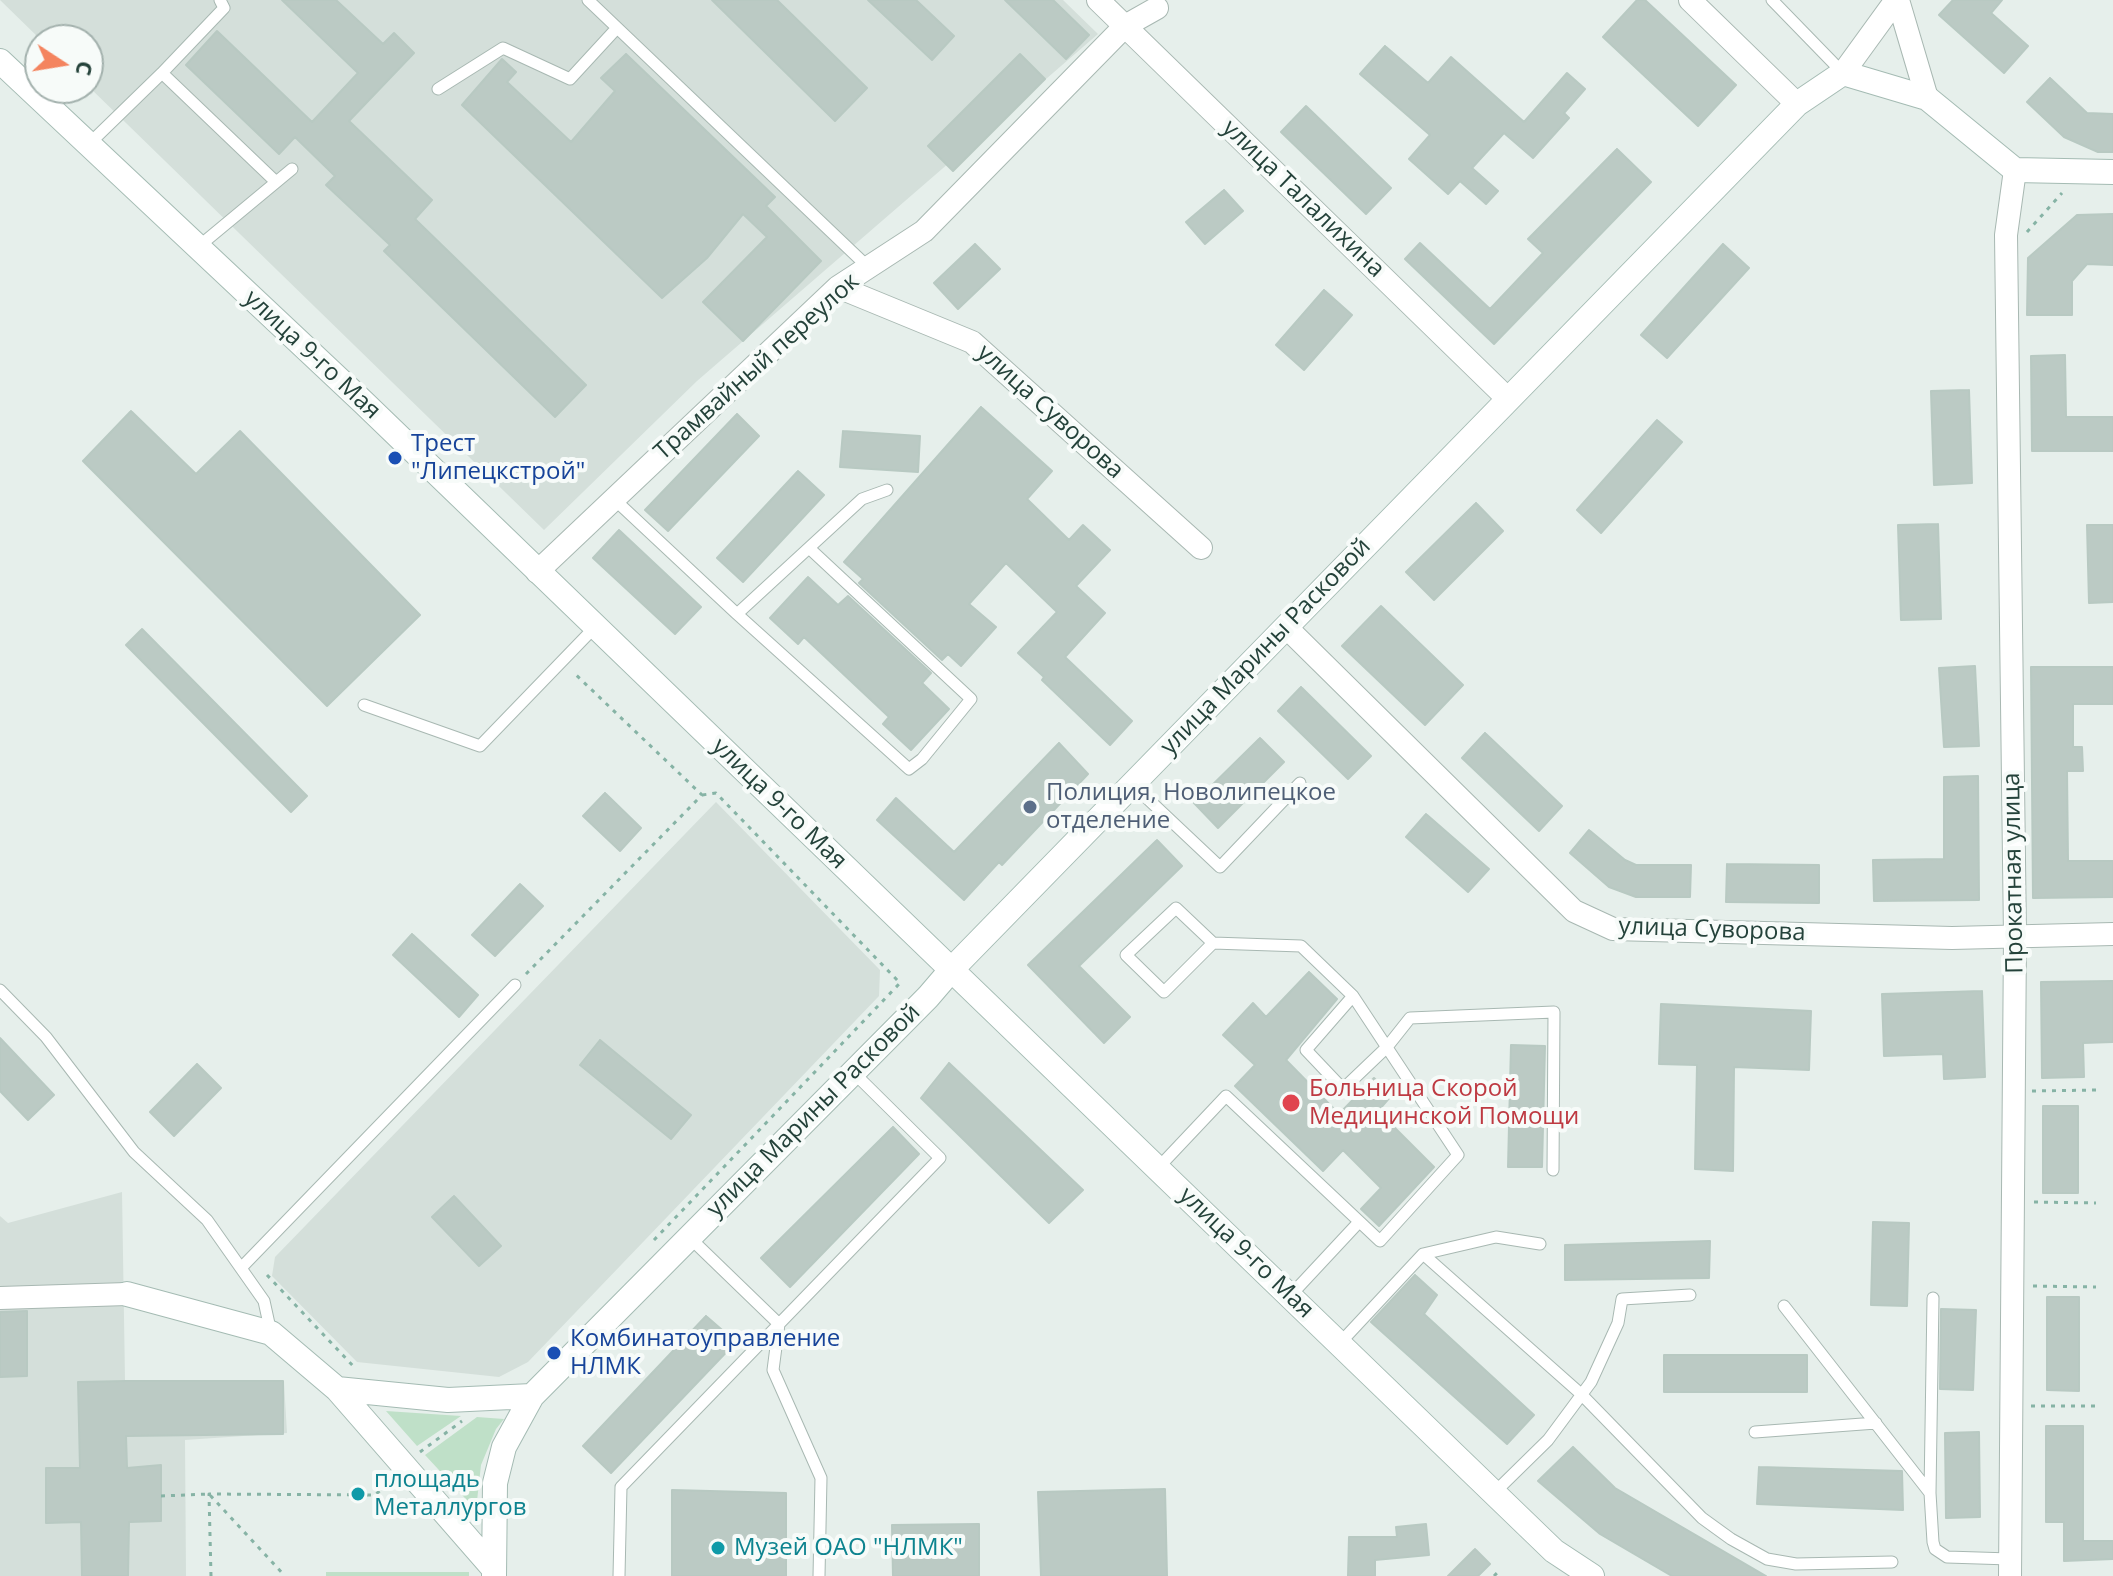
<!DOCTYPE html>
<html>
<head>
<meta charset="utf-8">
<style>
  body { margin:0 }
  #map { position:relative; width:2113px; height:1576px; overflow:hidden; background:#e6efeb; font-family:"Open Sans",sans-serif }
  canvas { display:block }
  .north { position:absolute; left:24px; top:24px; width:80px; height:80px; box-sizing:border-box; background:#f7fbf9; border:2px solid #a3b1ad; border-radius:50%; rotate:102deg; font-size:22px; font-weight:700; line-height:32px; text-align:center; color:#24423a }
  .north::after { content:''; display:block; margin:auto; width:28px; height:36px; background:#f4845f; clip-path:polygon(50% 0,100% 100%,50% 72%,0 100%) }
</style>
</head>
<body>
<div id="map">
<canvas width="2113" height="1576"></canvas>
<div class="north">С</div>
</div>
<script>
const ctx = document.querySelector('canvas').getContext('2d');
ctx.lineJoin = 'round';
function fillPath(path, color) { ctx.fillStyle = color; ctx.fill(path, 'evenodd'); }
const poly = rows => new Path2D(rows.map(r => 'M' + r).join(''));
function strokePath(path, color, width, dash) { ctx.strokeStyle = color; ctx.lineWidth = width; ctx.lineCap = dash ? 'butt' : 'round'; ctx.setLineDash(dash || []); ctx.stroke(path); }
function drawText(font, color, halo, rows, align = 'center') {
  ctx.font = font + ' "Open Sans",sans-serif'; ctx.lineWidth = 8; ctx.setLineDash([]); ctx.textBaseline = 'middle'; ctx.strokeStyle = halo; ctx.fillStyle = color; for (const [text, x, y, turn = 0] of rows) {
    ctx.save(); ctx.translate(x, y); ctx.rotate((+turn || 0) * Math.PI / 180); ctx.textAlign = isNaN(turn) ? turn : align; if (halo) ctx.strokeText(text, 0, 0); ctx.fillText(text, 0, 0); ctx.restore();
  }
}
fillPath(poly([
  [0,0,1063,0,1098,34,697,381,544,530,88,86,88,40,41,40],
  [716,802,880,970,879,996,528,1362,499,1377,357,1362,272,1276,275,1257],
  [122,1192,125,1380,284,1382,287,1433,185,1440,186,1576,0,1576,0,1216,8,1223]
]), '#d4dfda');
fillPath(poly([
  [386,1411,461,1416,417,1446],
  [477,1417,504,1419,496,1429,481,1465,476,1510,425,1455],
  [326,1572,469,1572,469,1576,326,1576]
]), '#bfe0c8');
const building = poly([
  [282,0,336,0,383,44,394,33,414,53,349,121,432,200,415,219,586,385,555,417,384,251,390,245,326,185,335,176,295,137,279,154,186,65,217,31,312,122,358,73,282,0],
  [712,0,777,0,867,88,835,121,712,0],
  [868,0,916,0,954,36,932,60,868,0],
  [1005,0,1053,0,1089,35,1066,59,1005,0],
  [1637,0,1645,0,1736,85,1698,126,1603,37,1637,0],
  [1953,0,2002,0,1991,13,2028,46,2004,73,1939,15,1953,0],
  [1385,46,1428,83,1451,57,1524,122,1567,73,1585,89,1564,113,1569,118,1533,158,1504,133,1472,168,1498,191,1486,204,1460,181,1448,194,1409,159,1430,135,1360,74,1385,46],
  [626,54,775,197,766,206,821,261,743,341,703,302,767,237,743,214,707,258,662,298,462,105,502,59,516,72,507,82,571,142,615,91,601,78,626,54],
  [1020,54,1045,79,953,171,928,146,1020,54],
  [2050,78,2087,113,2113,114,2113,152,2098,152,2064,137,2027,102,2050,78],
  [1306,106,1391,188,1366,214,1281,132,1306,106],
  [1617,149,1651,182,1494,344,1405,259,1420,243,1490,309,1543,253,1528,239,1617,149],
  [1224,190,1243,211,1205,244,1186,222,1224,190],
  [2113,214,2113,265,2087,264,2072,281,2072,315,2027,315,2028,258,2077,215,2113,214],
  [975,244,1000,269,958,309,934,283,975,244],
  [1723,244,1749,268,1667,358,1641,335,1723,244],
  [1324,290,1352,315,1304,370,1276,345,1324,290],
  [2065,355,2066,417,2113,417,2113,451,2032,451,2031,356,2065,355],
  [1969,390,1972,483,1934,485,1931,391,1969,390],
  [981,407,1052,471,1027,499,1069,540,1083,525,1110,550,1076,586,1105,613,1065,657,1132,721,1110,745,1042,680,1044,677,1018,653,1057,612,1006,563,969,604,996,627,961,666,948,654,942,660,859,583,863,579,844,562,981,407],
  [131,411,196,474,240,431,420,615,327,706,83,461,131,411],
  [737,414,759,436,668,531,645,510,737,414],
  [1657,420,1682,442,1601,533,1577,510,1657,420],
  [843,431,920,436,918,472,840,467,843,431],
  [798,471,824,495,743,582,717,558,798,471],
  [1476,503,1503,531,1434,600,1406,572,1476,503],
  [1938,524,1941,619,1901,620,1898,525,1938,524],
  [2087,525,2113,525,2113,602,2089,603,2087,525],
  [619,530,701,607,675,634,593,558,619,530],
  [808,577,838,605,848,596,931,673,922,683,949,709,911,750,883,724,889,717,804,637,798,644,770,618,808,577],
  [1381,606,1463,685,1425,725,1342,646,1381,606],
  [142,629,307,796,291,812,126,645,142,629],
  [1975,666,1979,746,1944,747,1939,668,1975,666],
  [2031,667,2113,667,2113,704,2073,704,2073,747,2082,747,2083,771,2067,771,2068,861,2113,861,2113,897,2033,898,2031,667],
  [1301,687,1371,756,1348,779,1278,711,1301,687],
  [1485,733,1562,806,1539,831,1462,758,1485,733],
  [1260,738,1284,762,1218,828,1194,803,1260,738],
  [1059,743,1088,774,1002,865,999,862,964,900,877,820,896,798,954,852,1059,743],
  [1978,776,1979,900,1874,901,1873,860,1944,859,1944,777,1978,776],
  [605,793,641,828,620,851,583,816,605,793],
  [1426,814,1489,869,1468,892,1406,837,1426,814],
  [1589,830,1625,860,1636,865,1691,865,1690,897,1636,897,1609,887,1570,853,1589,830],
  [1157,840,1182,866,1079,966,1130,1017,1104,1043,1028,965,1157,840],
  [1727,864,1819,865,1819,903,1726,902,1727,864],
  [520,884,543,906,495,956,472,935,520,884],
  [412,934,478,995,459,1017,393,955,412,934],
  [1309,972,1337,999,1286,1060,1339,1114,1374,1078,1391,1096,1378,1111,1434,1167,1379,1226,1361,1209,1381,1188,1343,1150,1323,1171,1235,1086,1255,1065,1223,1035,1253,1003,1266,1017,1309,972],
  [2113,981,2113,1042,2083,1043,2084,1077,2042,1078,2041,982,2113,981],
  [1982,991,1985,1077,1944,1079,1943,1054,1884,1056,1882,994,1982,991],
  [1661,1004,1811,1011,1809,1070,1734,1067,1733,1171,1695,1169,1697,1065,1659,1064,1661,1004],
  [0,1038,54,1095,28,1120,0,1091,0,1038],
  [600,1040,691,1115,671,1139,580,1065,600,1040],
  [1511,1045,1545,1046,1542,1167,1508,1167,1511,1045],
  [949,1063,1083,1190,1049,1223,921,1098,949,1063],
  [197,1064,221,1088,174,1136,150,1112,197,1064],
  [2043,1106,2078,1106,2078,1193,2043,1193,2043,1106],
  [893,1127,919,1154,790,1287,761,1258,893,1127],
  [454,1196,501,1246,479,1266,432,1217,454,1196],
  [1873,1222,1909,1223,1907,1306,1871,1305,1873,1222],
  [1710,1241,1709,1278,1565,1280,1565,1245,1710,1241],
  [1415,1275,1437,1295,1424,1314,1534,1415,1507,1444,1371,1322,1415,1275],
  [2047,1297,2079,1297,2079,1391,2047,1390,2047,1297],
  [1941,1309,1976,1310,1973,1390,1940,1389,1941,1309],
  [27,1311,27,1376,0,1377,0,1312,27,1311],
  [706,1316,736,1342,611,1473,583,1446,706,1316],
  [1664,1355,1807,1355,1807,1392,1664,1392,1664,1355],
  [126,1381,283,1381,283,1434,126,1436,127,1468,161,1465,161,1521,129,1522,128,1576,82,1576,81,1522,46,1523,46,1468,80,1468,78,1382,126,1381],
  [2046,1426,2083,1426,2083,1541,2113,1541,2113,1559,2064,1561,2064,1522,2046,1522,2046,1426],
  [1979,1432,1980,1517,1946,1518,1945,1433,1979,1432],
  [1573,1447,1615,1488,1766,1576,1672,1576,1600,1534,1538,1481,1573,1447],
  [1759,1467,1902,1471,1903,1510,1757,1504,1759,1467],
  [1165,1489,1167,1576,1041,1576,1038,1492,1165,1489],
  [672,1490,786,1493,786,1576,672,1576,672,1490],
  [979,1524,979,1576,893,1576,892,1525,979,1524],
  [1426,1524,1429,1555,1375,1560,1375,1576,1348,1576,1349,1537,1397,1537,1396,1527,1426,1524],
  [1475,1549,1490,1564,1478,1576,1448,1576,1475,1549]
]);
fillPath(building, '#bbcac4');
strokePath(building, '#b8c9c2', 2);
const lane = poly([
  [588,0,868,267],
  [1772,0,1843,73],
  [162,73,276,182],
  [438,89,503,48,570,79,616,29],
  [89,144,162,73,224,8,220,0],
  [198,247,292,169],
  [614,499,737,614,862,499,887,490],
  [737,614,909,769,922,759,971,699,809,548],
  [364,705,480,746,595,627],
  [1133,785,1220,867,1300,783],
  [0,990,46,1037,134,1152,207,1220,264,1301,271,1333],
  [1353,996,1306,1050,1343,1089,1387,1047,1410,1018,1554,1012,1553,1170],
  [1158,1168,1226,1096,1380,1241,1458,1155,1353,996,1301,946,1213,943,1176,908,1126,955,1164,992,1213,943],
  [689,1237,779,1324,773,1370,821,1478,819,1576],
  [1423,1254,1496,1237,1540,1244],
  [241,1268,515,985],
  [1290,1296,1359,1222],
  [1933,1298,1930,1493,1933,1542,1935,1549,1947,1557,2010,1559],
  [1784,1306,1930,1493],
  [1340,1343,1423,1254,1581,1394,1702,1518,1731,1539,1767,1559,1796,1564,1892,1562],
  [1755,1432,1876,1423],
  [1494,1493,1548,1440,1591,1382,1618,1323,1622,1299,1690,1295],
  [619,1576,621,1487,940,1158,853,1072]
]);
const street = poly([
  [1098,0,1507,398],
  [1690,0,1797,104],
  [1898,0,1927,98],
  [1843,73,1896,0],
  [838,287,972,342,1201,548],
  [537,572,838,287,924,231,1125,26,1157,8],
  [1286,627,1574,911,1613,929,1952,938,2113,934],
  [0,1298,127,1294],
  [2010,1576,2015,937,2006,235,2015,170]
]);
const secondary = poly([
  [0,61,363,402,1554,1551,1592,1576],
  [127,1294,271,1333,337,1389,494,1569],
  [337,1389,448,1400,532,1396],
  [494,1576,495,1483,504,1447,532,1396,928,997,952,969,1797,104,1843,73,1927,98,2015,170,2113,172]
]);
strokePath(lane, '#a8b8b2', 13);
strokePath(street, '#a8b8b2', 24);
strokePath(secondary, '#a4bbb3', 26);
strokePath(poly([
  [2027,232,2062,193],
  [526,974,702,795,573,672],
  [2032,1091,2096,1090],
  [2034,1202,2096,1203],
  [654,1240,900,983,716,793,702,795],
  [267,1275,355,1368],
  [2033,1286,2096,1287],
  [2031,1406,2095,1406],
  [420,1452,462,1421],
  [161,1496,209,1494,285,1576],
  [211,1576,209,1494,375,1495,384,1487],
  [1494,1576,1501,1569]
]), '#86b3a5', 3, [4, 6]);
strokePath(lane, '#fff', 11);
strokePath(street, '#fff', 22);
strokePath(secondary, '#fff', 24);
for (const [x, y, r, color] of [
  [395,458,8,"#1a4fb4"],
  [1030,807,8,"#5c6f8a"],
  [1291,1103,10,"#e0444e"],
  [554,1353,8,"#1a4fb4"],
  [358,1494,8,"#0f9aa8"],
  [718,1548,8,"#0f9aa8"]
]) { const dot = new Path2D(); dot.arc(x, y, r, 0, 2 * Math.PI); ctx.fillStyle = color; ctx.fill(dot); strokePath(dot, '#f7fbf9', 3); }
drawText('24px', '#24423a', '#f7fbf9', [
  ["улица Талалихина",1303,199,44],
  ["улица 9-го Мая",312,355,43],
  ["Трамвайный переулок",757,367,-42],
  ["улица Суворова",1050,412,42],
  ["улица Марины Расковой",1266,647,-46],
  ["улица 9-го Мая",779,804,44],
  ["Прокатная улица",2014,873,-91],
  ["улица Суворова",1712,930,2],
  ["улица Марины Расковой",814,1111,-45],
  ["улица 9-го Мая",1246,1253,44]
]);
drawText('24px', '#164399', '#f7fbf9', [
  ["Трест",411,444],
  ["\"Липецкстрой\"",411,472],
  ["Комбинатоуправление",570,1339],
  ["НЛМК",570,1367]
], 'left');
drawText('24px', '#4e5e75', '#f7fbf9', [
  ["Полиция, Новолипецкое",1046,793],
  ["отделение",1046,821]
], 'left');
drawText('24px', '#be3a42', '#f7fbf9', [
  ["Больница Скорой",1309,1089],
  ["Медицинской Помощи",1309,1117]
], 'left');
drawText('24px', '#0d838f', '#f7fbf9', [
  ["площадь",374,1480],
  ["Металлургов",374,1508],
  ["Музей ОАО \"НЛМК\"",734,1548]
], 'left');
</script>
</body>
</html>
